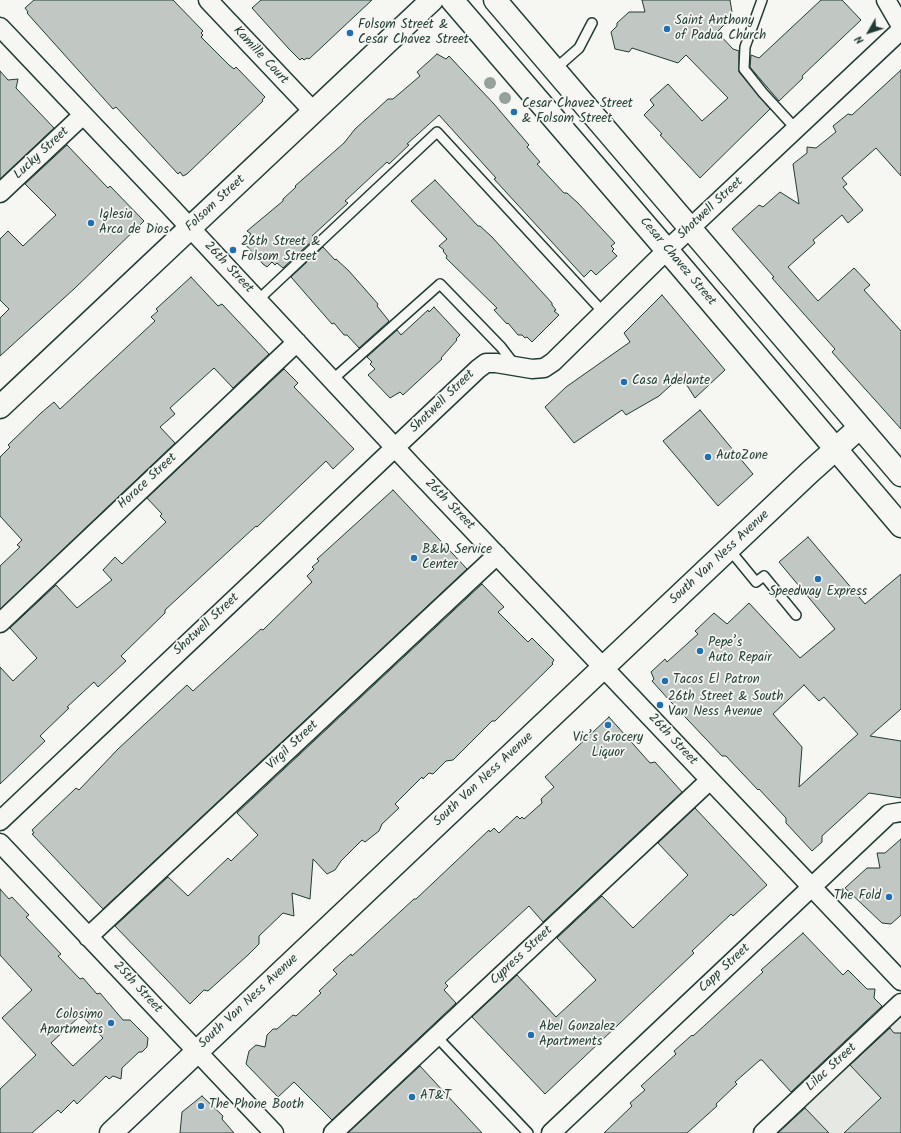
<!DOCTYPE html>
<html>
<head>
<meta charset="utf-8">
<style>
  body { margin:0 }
  #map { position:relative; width:901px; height:1133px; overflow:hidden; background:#f6f6f2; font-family:Kalam,sans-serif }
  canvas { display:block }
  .north { position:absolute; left:849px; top:12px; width:40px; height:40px; -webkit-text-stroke:3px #f6f6f2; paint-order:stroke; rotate:231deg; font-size:11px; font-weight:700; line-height:16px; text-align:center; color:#1f3d34 }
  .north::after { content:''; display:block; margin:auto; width:14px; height:18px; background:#1f3d34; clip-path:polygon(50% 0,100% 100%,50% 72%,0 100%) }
</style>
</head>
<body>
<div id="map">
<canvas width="901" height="1133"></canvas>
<div class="north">N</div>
</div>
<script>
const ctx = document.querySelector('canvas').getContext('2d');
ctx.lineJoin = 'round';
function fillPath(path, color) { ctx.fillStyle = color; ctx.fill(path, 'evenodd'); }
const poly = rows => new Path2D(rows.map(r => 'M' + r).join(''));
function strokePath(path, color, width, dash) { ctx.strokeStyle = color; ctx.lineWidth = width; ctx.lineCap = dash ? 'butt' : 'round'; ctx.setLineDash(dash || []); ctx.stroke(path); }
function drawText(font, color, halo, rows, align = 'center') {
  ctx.font = font + ' Kalam,sans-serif'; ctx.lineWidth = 3.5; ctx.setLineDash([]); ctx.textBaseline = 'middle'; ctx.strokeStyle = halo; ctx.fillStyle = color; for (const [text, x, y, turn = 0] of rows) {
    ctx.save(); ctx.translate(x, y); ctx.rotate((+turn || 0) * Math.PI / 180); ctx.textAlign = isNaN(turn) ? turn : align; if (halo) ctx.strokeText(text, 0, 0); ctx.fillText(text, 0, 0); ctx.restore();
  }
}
fillPath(poly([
  [901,1016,901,1133,776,1133,804,1107]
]), '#e6e8e4');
const building = poly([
  [34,0,173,0,203,31,201,33,203,35,201,37,229,65,234,69,236,67,265,97,262,100,263,101,187,174,183,176,180,172,178,174,116,107,113,109,27,13,28,12,25,8,34,0],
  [261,0,372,0,309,59,307,58,304,60,302,58,300,60,289,49,252,8,261,0],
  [642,0,730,0,732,12,725,19,725,24,717,32,733,49,739,51,739,72,770,109,700,178,660,135,662,134,644,115,654,105,650,100,668,84,702,121,728,98,686,55,678,63,632,48,629,52,615,49,611,32,617,26,617,23,629,12,645,12,642,0],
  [821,0,842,0,861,20,802,76,803,78,779,101,750,67,751,55,759,58,821,0],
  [437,54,446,59,449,56,494,104,529,145,527,147,540,162,537,164,564,193,567,193,578,203,615,243,611,246,614,249,612,251,617,256,596,275,591,270,584,277,494,179,496,178,439,115,407,144,409,145,389,164,387,162,345,201,348,203,312,236,315,238,283,268,277,263,275,265,272,262,267,267,263,264,244,243,251,234,247,231,283,201,283,199,296,187,295,186,344,143,355,129,376,110,388,99,393,99,420,76,417,72,437,54],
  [901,70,901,176,876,148,842,178,847,184,843,187,863,210,848,223,842,215,813,240,815,243,788,267,818,301,854,268,870,285,864,290,901,331,901,429,832,352,835,349,772,278,774,277,732,229,759,205,763,207,780,192,799,204,793,164,807,153,807,147,816,148,836,132,833,126,848,114,852,115,901,70],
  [0,71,8,80,18,79,16,88,54,128,0,179,0,71],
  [67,145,108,188,110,186,144,221,74,289,0,356,0,318,9,309,0,300,0,239,8,231,23,246,56,215,25,184,67,145],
  [435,180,478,226,480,226,492,237,552,303,552,305,556,310,554,311,559,315,532,342,527,337,525,338,522,335,518,335,508,323,507,324,494,310,497,308,446,258,447,256,443,251,444,250,439,246,447,239,411,201,435,180],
  [323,247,335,260,336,259,349,271,378,304,377,306,389,321,359,348,347,335,344,335,334,323,332,324,291,277,323,247],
  [191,277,218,306,222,304,269,354,233,388,214,368,170,408,175,414,160,427,175,443,0,609,0,566,20,547,17,545,22,540,0,516,0,457,10,447,8,445,41,413,54,402,60,409,155,321,151,317,158,311,156,309,191,277],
  [662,295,725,370,695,398,681,376,659,396,626,415,622,410,574,443,545,407,566,387,630,342,624,333,662,295],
  [434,307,460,335,456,339,457,340,441,358,442,359,403,395,400,392,390,398,368,375,375,369,370,364,372,362,367,357,397,330,401,335,428,310,429,312,434,307],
  [284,369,298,383,294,387,354,449,333,469,326,461,257,527,256,526,165,610,165,613,121,656,126,661,98,687,94,682,67,707,69,708,40,736,45,741,0,784,0,667,13,681,37,658,10,628,56,585,77,608,112,580,103,570,115,557,122,564,166,522,160,516,162,514,147,498,284,369],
  [700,410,753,474,718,506,663,441,700,410],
  [393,490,467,569,103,909,32,834,34,833,32,830,76,788,79,790,118,749,187,685,193,691,261,629,263,630,312,582,307,576,314,569,312,567,319,561,317,559,393,490],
  [808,537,865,604,901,574,901,709,870,736,901,741,901,798,869,793,822,836,822,842,812,851,786,823,786,818,759,789,758,790,726,756,722,756,670,701,652,681,654,679,651,672,665,659,667,662,698,634,695,631,714,613,727,624,749,603,800,658,835,629,779,562,808,537],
  [804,685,819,701,824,697,858,734,799,787,802,747,773,714,804,685],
  [482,584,504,607,498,612,528,642,532,638,554,660,552,663,553,664,495,721,492,721,453,760,446,761,433,774,429,773,423,779,422,777,395,804,399,808,382,824,379,831,365,842,362,840,341,861,335,870,327,874,313,859,310,899,292,893,294,916,283,913,259,936,259,944,248,955,208,991,204,990,190,1004,115,926,168,877,188,896,228,858,231,861,258,835,237,813,482,584],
  [609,717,650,763,655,762,682,792,543,922,529,906,445,983,448,986,444,990,456,1003,332,1120,294,1082,278,1097,246,1064,249,1051,256,1045,265,1047,267,1035,273,1029,277,1029,293,1015,296,1016,321,993,319,991,337,974,333,970,351,954,352,956,414,899,416,899,489,830,490,832,494,828,499,833,517,816,520,819,522,817,524,819,542,803,541,799,554,787,545,777,609,717],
  [695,808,767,885,733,916,731,914,692,951,694,953,545,1094,472,1017,517,975,556,1017,596,980,557,938,602,896,633,928,688,875,658,843,695,808],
  [901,839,901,915,891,924,882,923,845,888,867,868,880,868,877,853,885,853,901,839],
  [0,889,9,899,12,897,29,915,26,917,61,954,58,956,80,979,83,978,97,994,100,993,123,1020,130,1020,148,1038,147,1047,142,1052,139,1052,122,1068,121,1079,113,1076,109,1079,106,1076,77,1104,74,1100,61,1113,58,1110,32,1133,0,1133,0,1089,36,1055,2,1018,32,990,0,955,0,889],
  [81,1015,103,1038,73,1066,51,1043,81,1015],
  [803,933,843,975,848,970,867,989,875,989,874,998,882,1006,791,1092,762,1060,760,1060,735,1082,737,1084,716,1104,717,1106,687,1133,604,1133,632,1106,630,1103,645,1090,641,1086,676,1054,674,1051,692,1035,693,1036,763,972,761,970,803,933],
  [890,1028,894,1033,901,1033,901,1133,844,1133,881,1098,850,1065,890,1028],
  [420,1066,482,1133,348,1133,420,1066],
  [202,1096,223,1116,222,1119,234,1133,180,1133,182,1112,202,1096],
  [805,1108,829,1133,778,1133,805,1108]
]);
fillPath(building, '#c1c8c3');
strokePath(building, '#1f3d34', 1);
const service = poly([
  [762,0,745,47,744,69,763,93,796,129],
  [554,70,579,48,592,23],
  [258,300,437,132,603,312],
  [332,380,440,284,501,347,514,364],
  [729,549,756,582,764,576,796,615],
  [436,1036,528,1133]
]);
const minor = poly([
  [208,0,313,111],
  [886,0,901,26],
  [0,27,167,203,414,468,901,981],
  [0,193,83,115],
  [0,623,297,342],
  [0,821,478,369,486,363,496,363,532,369,544,368,553,362,667,250,901,30],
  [0,843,274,1133],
  [88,937,497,555],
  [333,1133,710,780],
  [551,1133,889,814,901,812],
  [763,1133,901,1003]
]);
const tertiary = poly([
  [0,407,432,0]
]);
const secondary = poly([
  [111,1133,810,472,859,428]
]);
const primary = poly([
  [452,0,684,270,901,526],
  [495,0,901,475]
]);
strokePath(service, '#1f3d34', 12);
strokePath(minor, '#1f3d34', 21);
strokePath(tertiary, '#1f3d34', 25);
strokePath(secondary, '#1f3d34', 25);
strokePath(primary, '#1f3d34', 25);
strokePath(service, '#f6f6f2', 9);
strokePath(minor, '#f6f6f2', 18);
strokePath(tertiary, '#f6f6f2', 22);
strokePath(secondary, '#f6f6f2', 22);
strokePath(primary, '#f6f6f2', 22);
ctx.fillStyle = '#94a29b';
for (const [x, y] of [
  [490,83],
  [505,98]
]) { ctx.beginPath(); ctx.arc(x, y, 6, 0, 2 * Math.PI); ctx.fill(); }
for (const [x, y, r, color] of [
  [667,29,4,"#1f6fb2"],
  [350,33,4,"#1f6fb2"],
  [514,112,4,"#1f6fb2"],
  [91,223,4,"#1f6fb2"],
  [233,250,4,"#1f6fb2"],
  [624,382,4,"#1f6fb2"],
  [708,457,4,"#1f6fb2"],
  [414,558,4,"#1f6fb2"],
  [818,579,4,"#1f6fb2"],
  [700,651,4,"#1f6fb2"],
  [665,681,4,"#1f6fb2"],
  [660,705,4,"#1f6fb2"],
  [608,725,4,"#1f6fb2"],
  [889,897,4,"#1f6fb2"],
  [111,1023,4,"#1f6fb2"],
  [531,1035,4,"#1f6fb2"],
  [412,1097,4,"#1f6fb2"],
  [201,1106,4,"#1f6fb2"]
]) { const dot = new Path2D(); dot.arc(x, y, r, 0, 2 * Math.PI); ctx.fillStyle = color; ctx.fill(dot); strokePath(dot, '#f6f6f2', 1.5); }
drawText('13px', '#1f3d34', '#f6f6f2', [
  ["Saint Anthony",675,22],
  ["of Padua Church",675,37],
  ["Folsom Street &",358,26],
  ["Cesar Chavez Street",358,41],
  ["Cesar Chavez Street",522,105],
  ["& Folsom Street",522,120],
  ["Iglesia",99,216],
  ["Arca de Dios",99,231],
  ["26th Street &",241,243],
  ["Folsom Street",241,258],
  ["Casa Adelante",632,382],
  ["AutoZone",716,457],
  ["B&W Service",422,551],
  ["Center",422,566],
  ["Speedway Express",818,593,"center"],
  ["Pepe’s",708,644],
  ["Auto Repair",708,659],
  ["Tacos El Patron",673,681],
  ["26th Street & South",668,698],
  ["Van Ness Avenue",668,713],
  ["Vic’s Grocery",608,739,"center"],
  ["Liquor",608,754,"center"],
  ["The Fold",881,897,"right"],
  ["Colosimo",103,1016,"right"],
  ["Apartments",103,1031,"right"],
  ["Abel Gonzalez",539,1028],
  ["Apartments",539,1043],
  ["AT&T",420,1097],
  ["The Phone Booth",209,1106]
], 'left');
drawText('13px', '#1f3d34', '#f6f6f2', [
  ["Kamille Court",260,56,47],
  ["Lucky Street",42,154,-43],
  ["Folsom Street",216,204,-43],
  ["Shotwell Street",711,209,-43],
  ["Cesar Chavez Street",677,262,50],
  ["26th Street",228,268,47],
  ["Shotwell Street",443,402,-44],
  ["Horace Street",148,482,-43],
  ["26th Street",449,505,46],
  ["South Van Ness Avenue",720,558,-43],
  ["Shotwell Street",207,625,-43],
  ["26th Street",672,740,47],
  ["Virgil Street",293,746,-43],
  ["South Van Ness Avenue",484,780,-43],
  ["Cypress Street",522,956,-43],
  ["Capp Street",725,969,-43],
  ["25th Street",137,988,47],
  ["South Van Ness Avenue",249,1002,-43],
  ["Lilac Street",832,1068,-43]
]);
</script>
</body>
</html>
